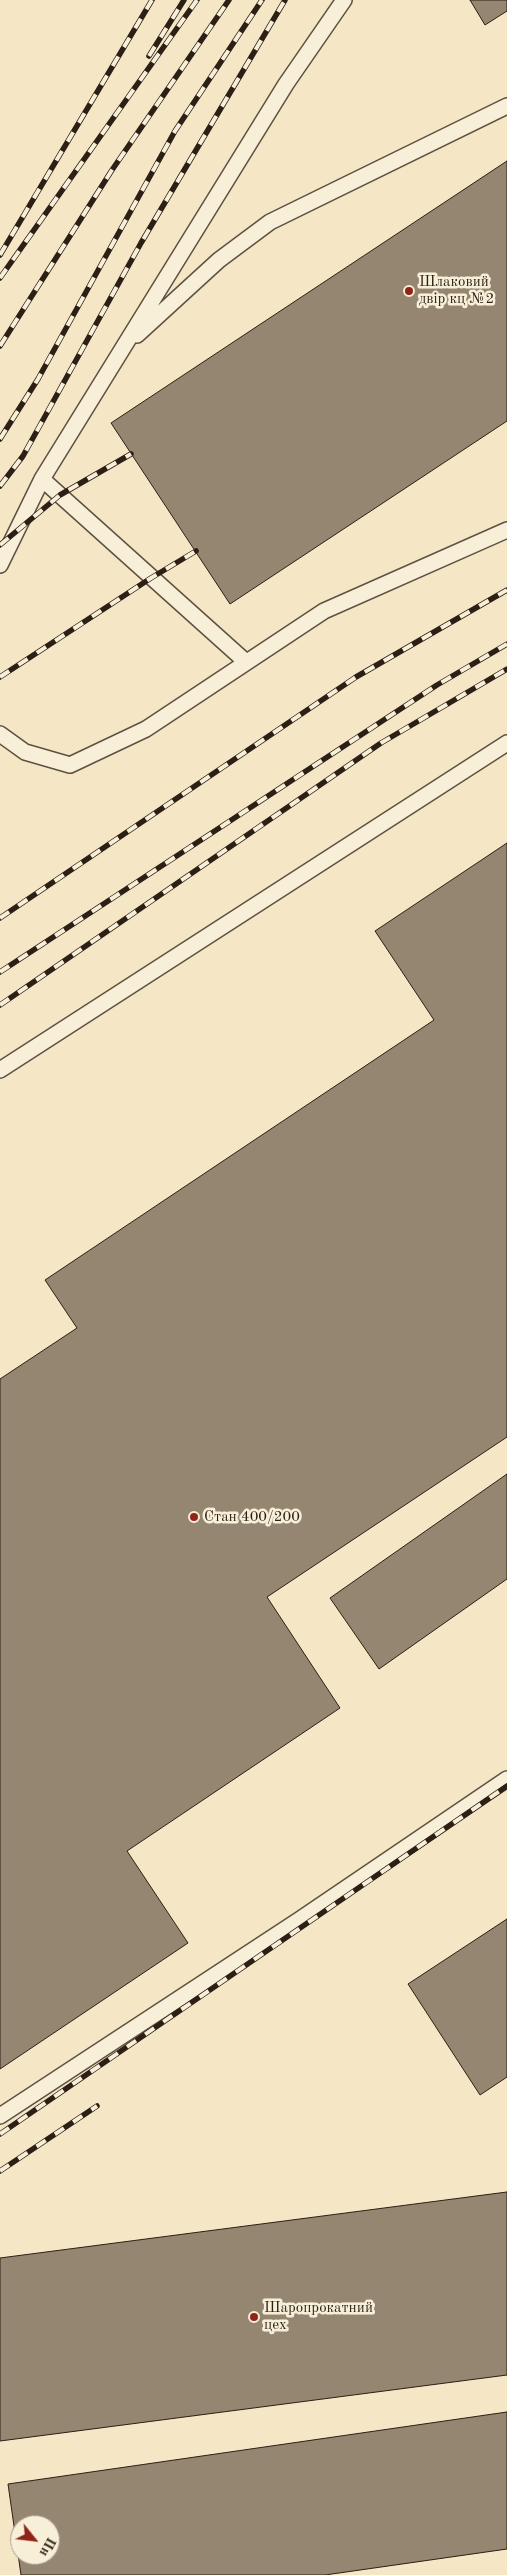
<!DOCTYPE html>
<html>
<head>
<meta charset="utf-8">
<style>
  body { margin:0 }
  #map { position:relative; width:507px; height:2575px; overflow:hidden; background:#f5e6c5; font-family:"Old Standard TT",serif }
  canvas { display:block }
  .north { position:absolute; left:10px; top:2515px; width:50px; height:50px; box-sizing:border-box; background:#f8efd9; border:1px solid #a69c8b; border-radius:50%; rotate:119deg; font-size:14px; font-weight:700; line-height:20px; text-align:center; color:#2c1f15 }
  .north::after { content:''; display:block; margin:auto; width:18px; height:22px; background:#8f2418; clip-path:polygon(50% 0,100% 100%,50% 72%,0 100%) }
</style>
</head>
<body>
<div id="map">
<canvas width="507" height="2575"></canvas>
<div class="north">Пн</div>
</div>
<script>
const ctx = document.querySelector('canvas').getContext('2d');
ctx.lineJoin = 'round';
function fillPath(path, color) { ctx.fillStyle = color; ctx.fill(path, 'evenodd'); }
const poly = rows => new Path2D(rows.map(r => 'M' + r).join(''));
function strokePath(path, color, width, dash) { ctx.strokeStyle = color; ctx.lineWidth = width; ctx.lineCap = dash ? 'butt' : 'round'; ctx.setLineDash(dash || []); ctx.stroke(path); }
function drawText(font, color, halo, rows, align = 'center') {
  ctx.font = font + ' "Old Standard TT",serif'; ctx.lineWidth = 5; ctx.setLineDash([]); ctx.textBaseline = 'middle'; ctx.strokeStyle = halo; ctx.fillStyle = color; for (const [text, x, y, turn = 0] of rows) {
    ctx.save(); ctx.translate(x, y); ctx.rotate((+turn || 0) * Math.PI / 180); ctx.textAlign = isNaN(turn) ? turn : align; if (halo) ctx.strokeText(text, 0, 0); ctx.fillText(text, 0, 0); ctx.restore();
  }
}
const building = poly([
  [470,0,507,0,507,11,485,25,470,0],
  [507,161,507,421,230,604,111,423,507,161],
  [507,843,507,1437,267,1597,340,1708,127,1851,188,1943,0,2069,0,1379,77,1328,45,1280,434,1020,375,931,507,843],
  [507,1474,507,1579,379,1669,330,1598,507,1474],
  [507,1919,507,2077,480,2095,408,1984,507,1919],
  [507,2192,507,2375,0,2441,0,2258,507,2192],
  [507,2412,507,2549,325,2575,21,2575,8,2484,507,2412],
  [20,2525,50,2525,50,2555,20,2555,20,2525]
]);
fillPath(building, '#958671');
strokePath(building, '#2c1f15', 1);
const service = poly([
  [137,335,219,260,270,222,507,106],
  [42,479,246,662],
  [0,565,42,479,286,84,344,0],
  [0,734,25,752,70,765,146,729,324,611,507,530],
  [0,1070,507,743],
  [0,2116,299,1920,507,1779]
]);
strokePath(service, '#5e5141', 18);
strokePath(service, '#f8efd9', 15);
const rail = poly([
  [149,56,184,0],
  [0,255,152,0],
  [0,278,197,0],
  [0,346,112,170,229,0],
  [0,439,38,379,175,131,262,0],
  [0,486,23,456,141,243,285,0],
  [0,545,60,495,131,454],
  [0,677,151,578,196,551],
  [0,918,356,677,507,590],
  [0,972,437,685,507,644],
  [0,1005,381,743,507,669],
  [0,2134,507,1786],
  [0,2171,97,2106]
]);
strokePath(rail, '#2c1f15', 5.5);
strokePath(rail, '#f8efd9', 4, [11]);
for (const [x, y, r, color] of [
  [409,291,5,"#8f2418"],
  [194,1517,5,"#8f2418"],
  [254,2317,5,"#8f2418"]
]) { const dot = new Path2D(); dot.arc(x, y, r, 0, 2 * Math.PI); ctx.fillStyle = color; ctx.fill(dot); strokePath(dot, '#f8efd9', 2); }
drawText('15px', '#2c1f15', '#f8efd9', [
  ["Шлаковий",419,282],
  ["двір кц №2",419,299],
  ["Стан 400/200",204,1517],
  ["Шаропрокатний",264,2308],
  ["цех",264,2325]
], 'left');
</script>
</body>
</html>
